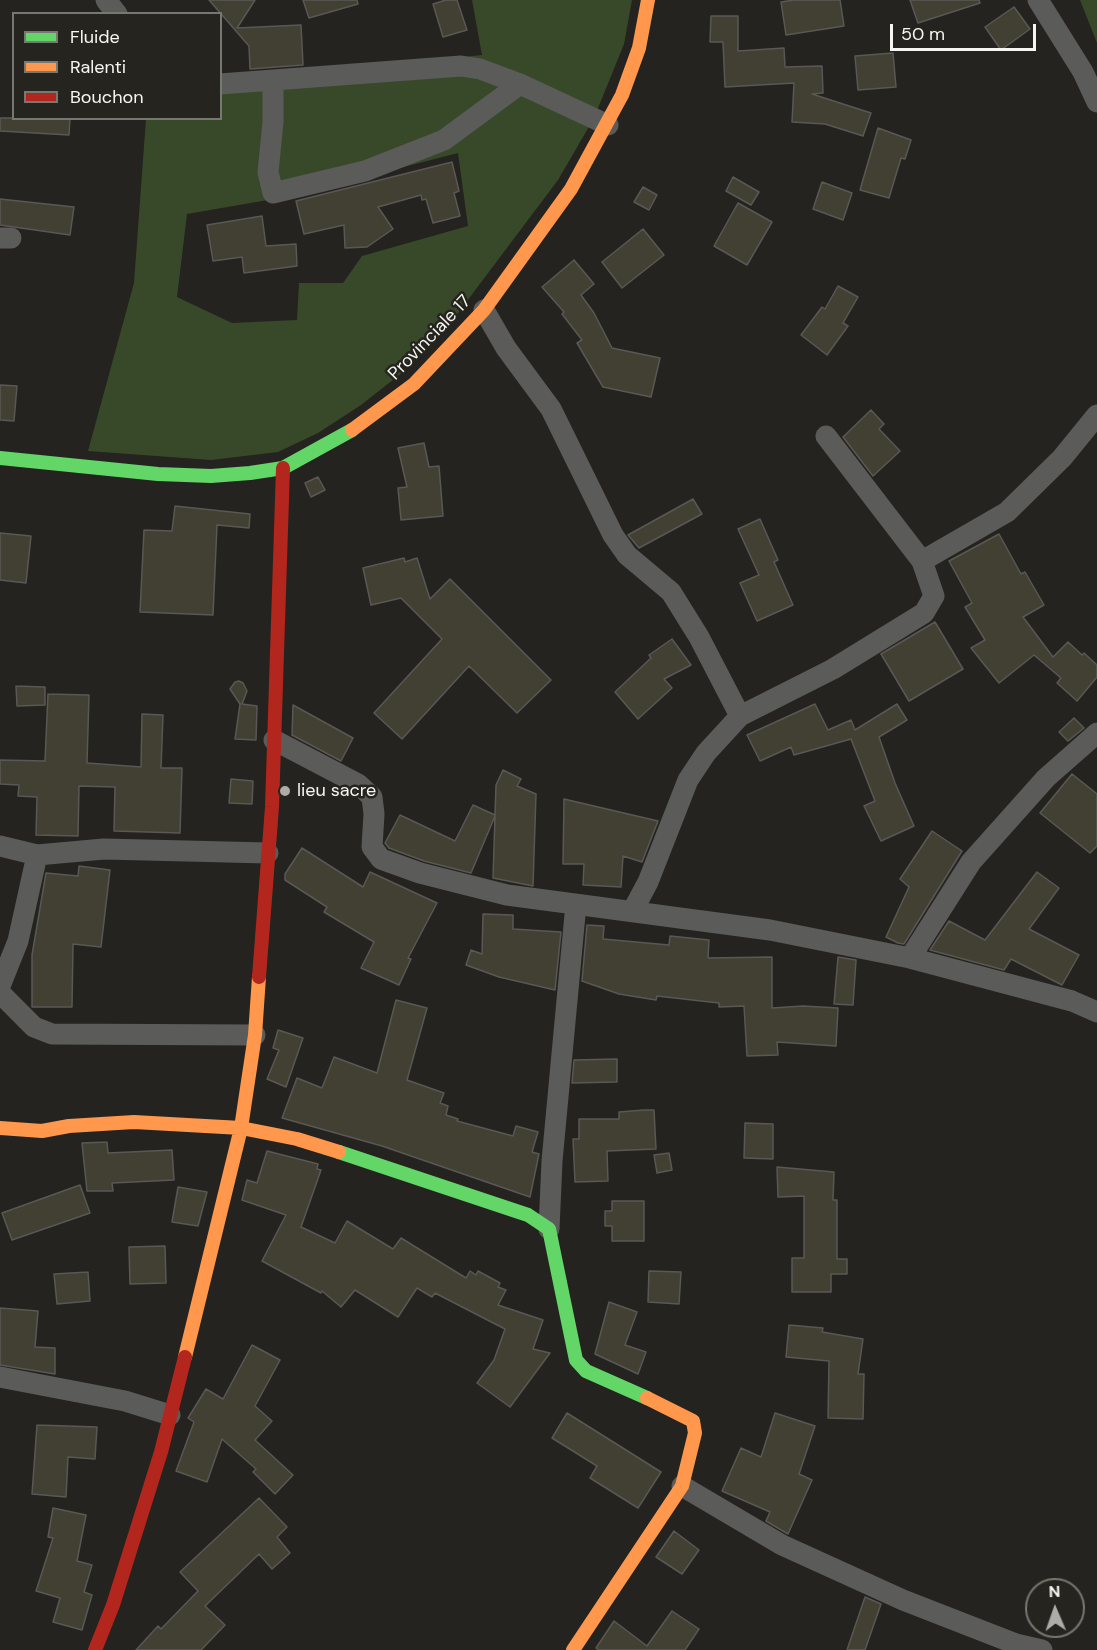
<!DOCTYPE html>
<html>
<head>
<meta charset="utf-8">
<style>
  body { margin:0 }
  #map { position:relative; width:1097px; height:1650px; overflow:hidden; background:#24231f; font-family:"DM Sans",sans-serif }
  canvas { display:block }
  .legend { position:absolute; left:12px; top:12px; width:210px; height:108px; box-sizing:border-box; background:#25241e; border:2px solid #787872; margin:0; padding:8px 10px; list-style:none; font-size:18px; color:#f5f5f1 }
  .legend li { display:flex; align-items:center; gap:12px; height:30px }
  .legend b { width:30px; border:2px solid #787872 }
  .north { position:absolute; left:1025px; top:1578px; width:60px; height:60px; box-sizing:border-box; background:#25241e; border:2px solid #787872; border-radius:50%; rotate:358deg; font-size:16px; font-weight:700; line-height:24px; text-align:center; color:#f5f5f1 }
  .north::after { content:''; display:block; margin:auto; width:21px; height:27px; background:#acaca8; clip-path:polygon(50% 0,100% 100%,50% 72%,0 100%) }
  .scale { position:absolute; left:890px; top:24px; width:146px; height:27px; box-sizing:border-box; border:3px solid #f5f5f1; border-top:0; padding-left:8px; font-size:18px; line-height:21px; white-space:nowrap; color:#f5f5f1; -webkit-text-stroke:4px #25241e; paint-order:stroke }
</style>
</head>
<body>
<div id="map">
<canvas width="1097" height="1650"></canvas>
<ul class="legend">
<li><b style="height:8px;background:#63d668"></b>Fluide</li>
<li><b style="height:8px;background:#ff974d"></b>Ralenti</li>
<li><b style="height:8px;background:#b3261e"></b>Bouchon</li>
</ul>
<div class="north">N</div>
<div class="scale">50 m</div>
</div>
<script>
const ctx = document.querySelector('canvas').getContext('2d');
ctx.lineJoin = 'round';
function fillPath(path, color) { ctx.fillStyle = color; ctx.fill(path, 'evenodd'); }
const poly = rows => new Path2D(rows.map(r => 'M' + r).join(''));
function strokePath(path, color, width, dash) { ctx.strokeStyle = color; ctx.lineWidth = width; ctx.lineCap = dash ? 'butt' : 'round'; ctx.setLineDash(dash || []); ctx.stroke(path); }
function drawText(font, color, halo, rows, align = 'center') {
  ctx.font = font + ' "DM Sans",sans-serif'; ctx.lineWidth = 5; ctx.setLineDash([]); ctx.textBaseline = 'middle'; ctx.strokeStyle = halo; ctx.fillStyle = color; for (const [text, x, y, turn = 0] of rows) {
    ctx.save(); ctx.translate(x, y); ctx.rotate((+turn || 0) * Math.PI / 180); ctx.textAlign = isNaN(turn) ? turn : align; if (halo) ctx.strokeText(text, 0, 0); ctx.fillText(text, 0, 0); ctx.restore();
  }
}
fillPath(poly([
  [472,0,632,0,624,44,594,118,558,180,455,317,403,372,361,405,318,433,278,452,211,460,88,451,134,283,146,119,220,118,221,78,316,72,482,55],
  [458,153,468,226,362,256,343,283,299,283,297,320,232,323,177,297,187,214,291,196],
  [1080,0,1097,0,1097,43]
]), '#384929');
const building = poly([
  [209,0,255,0,237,28,301,25,303,65,250,69,249,46,209,0],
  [303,0,357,0,358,4,309,18,303,0],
  [446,0,457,0,467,30,443,37,433,4,446,0],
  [794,0,840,0,844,26,786,35,781,2,794,0],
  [910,0,979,0,980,3,918,23,910,0],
  [1014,7,1030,29,1001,50,985,27,1014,7],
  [711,16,738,16,738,51,784,48,785,67,822,66,823,93,812,94,871,113,863,136,825,124,792,122,794,83,725,87,723,42,710,42,711,16],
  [893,53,896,87,858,90,855,56,893,53],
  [0,118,70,118,69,135,0,131,0,118],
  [878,128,911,140,905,159,901,158,889,198,860,190,878,128],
  [452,162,459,191,454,193,460,216,433,223,426,199,422,200,421,195,378,207,393,229,367,247,345,248,344,225,304,234,296,201,452,162],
  [733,177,759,192,751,205,726,191,733,177],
  [822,182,852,193,843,220,813,209,822,182],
  [643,187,657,195,649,210,634,202,643,187],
  [0,199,74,207,70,235,0,225,0,199],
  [738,203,772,222,747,265,714,246,738,203],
  [262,216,266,246,296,244,297,266,244,273,242,257,213,261,207,225,262,216],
  [643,229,664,255,622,288,602,262,643,229],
  [574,260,594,284,581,295,594,313,612,348,660,358,651,397,603,387,577,343,582,340,562,314,564,312,542,287,574,260],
  [838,286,858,297,843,323,848,326,827,355,801,335,822,307,825,309,838,286],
  [0,385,17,386,14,421,0,420,0,385],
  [871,410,884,424,879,429,900,451,873,476,843,437,871,410],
  [424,443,429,467,439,466,443,516,401,520,398,488,407,487,398,448,424,443],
  [318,477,325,490,311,497,305,483,318,477],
  [693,499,702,514,639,548,628,535,693,499],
  [175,506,250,514,249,528,217,525,213,615,140,612,144,530,172,531,175,506],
  [760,519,778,560,774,562,793,605,757,621,740,583,759,575,738,529,760,519],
  [0,533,31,536,26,583,0,580,0,533],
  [999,534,1021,574,1025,572,1044,605,1023,617,1053,657,1068,642,1082,655,1084,653,1097,665,1097,677,1077,701,1057,683,1061,678,1034,655,999,683,971,648,985,640,965,607,972,603,949,561,999,534],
  [404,558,405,562,417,558,430,599,450,579,551,680,517,713,469,666,402,739,374,713,442,639,401,598,371,605,363,568,404,558],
  [935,622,963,669,909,701,881,654,935,622],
  [672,639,691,665,664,679,672,688,638,719,615,692,651,658,649,655,672,639],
  [239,681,243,683,247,691,242,704,257,706,256,740,235,739,240,704,230,689,235,682,239,681],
  [16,686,45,687,45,705,17,706,16,686],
  [48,694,89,695,87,763,141,767,142,714,163,715,161,768,182,768,180,833,114,831,115,787,79,786,78,836,36,835,37,797,18,796,19,785,0,784,0,760,45,761,48,694],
  [815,704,828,730,851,720,855,730,897,704,907,720,879,737,895,783,914,826,881,841,864,806,875,801,851,739,794,755,791,747,760,761,747,735,815,704],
  [293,705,353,738,341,761,292,735,293,705],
  [1074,718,1084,728,1068,741,1059,732,1074,718],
  [503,770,521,779,517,786,536,794,533,886,493,878,495,816,471,873,424,861,389,848,385,843,400,815,455,841,473,805,495,815,496,785,503,770],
  [1072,774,1097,794,1097,846,1090,853,1040,813,1072,774],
  [231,779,253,781,252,804,229,803,231,779],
  [564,799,658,821,642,862,623,856,621,887,583,885,584,864,563,864,564,799],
  [932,831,962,851,904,944,898,943,886,937,909,887,900,879,932,831],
  [302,848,363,887,370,872,437,903,408,958,411,959,399,985,361,968,374,942,324,912,327,907,285,880,285,874,302,848],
  [79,866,110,870,101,947,73,944,72,1007,32,1007,32,955,46,873,78,876,79,866],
  [1037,872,1059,888,1029,929,1079,955,1062,985,1011,959,1004,970,930,950,949,921,985,940,1037,872],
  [483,914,513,915,513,929,561,932,555,990,499,977,466,965,471,950,482,954,483,914],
  [587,925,604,926,603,939,669,945,670,936,709,940,708,958,772,957,772,1008,803,1006,838,1008,836,1046,777,1042,778,1055,747,1056,744,1006,719,1007,719,1003,657,996,656,1000,619,994,582,981,587,925],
  [838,957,856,960,853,1005,834,1004,838,957],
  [396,1000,427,1008,407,1080,444,1093,440,1103,448,1106,446,1115,458,1119,457,1121,513,1136,516,1126,538,1132,532,1152,539,1154,530,1197,382,1146,282,1118,297,1078,322,1088,334,1057,377,1073,396,1000],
  [278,1030,303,1038,286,1087,267,1079,279,1050,273,1048,278,1030],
  [617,1059,617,1082,572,1083,574,1060,617,1059],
  [644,1110,654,1110,656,1149,607,1151,608,1181,575,1182,573,1139,579,1139,579,1119,619,1119,619,1112,644,1110],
  [745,1123,773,1124,773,1159,744,1158,745,1123],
  [107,1142,108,1153,172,1150,174,1180,112,1183,113,1191,87,1191,82,1143,107,1142],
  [267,1151,318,1164,317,1169,321,1170,301,1227,335,1243,347,1221,393,1249,401,1238,466,1278,470,1271,476,1275,478,1271,500,1283,498,1287,506,1290,498,1305,543,1320,533,1349,550,1353,510,1407,477,1383,494,1360,505,1329,435,1293,432,1297,417,1288,398,1317,355,1290,341,1307,322,1291,321,1293,262,1261,286,1215,242,1200,247,1180,257,1183,267,1151],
  [669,1153,672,1170,657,1173,654,1155,669,1153],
  [777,1167,834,1172,833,1200,837,1200,837,1259,847,1259,847,1274,831,1274,831,1292,792,1292,792,1258,804,1258,804,1196,778,1197,777,1167],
  [80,1185,90,1213,12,1240,2,1213,80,1185],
  [178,1187,207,1192,198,1226,172,1222,178,1187],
  [612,1201,644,1201,644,1241,612,1241,612,1226,605,1226,605,1211,612,1211,612,1201],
  [165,1246,166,1283,130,1284,129,1247,165,1246],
  [649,1271,681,1272,679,1304,648,1302,649,1271],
  [88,1272,90,1301,57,1304,54,1274,88,1272],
  [609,1302,637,1312,625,1345,646,1352,638,1374,595,1354,609,1302],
  [0,1308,38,1311,35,1347,55,1348,55,1374,0,1365,0,1308],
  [789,1325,823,1328,822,1332,863,1339,858,1374,864,1374,863,1419,828,1418,829,1361,786,1357,789,1325],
  [252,1345,280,1360,255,1406,272,1421,255,1440,293,1475,275,1494,253,1472,256,1469,222,1439,207,1482,176,1471,194,1422,188,1418,206,1389,223,1399,252,1345],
  [567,1413,661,1472,638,1508,590,1478,597,1466,552,1438,567,1413],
  [775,1413,815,1426,799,1474,812,1480,788,1534,766,1521,770,1512,722,1491,741,1448,761,1457,775,1413],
  [37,1425,97,1427,95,1459,68,1457,66,1497,32,1494,37,1425],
  [259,1498,287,1527,277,1537,290,1553,272,1569,259,1554,205,1606,225,1625,201,1650,136,1650,158,1626,161,1629,198,1591,180,1572,259,1498],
  [53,1508,86,1515,77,1561,92,1565,84,1592,92,1595,82,1630,53,1622,60,1598,36,1591,53,1538,48,1537,53,1508],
  [674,1531,699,1550,682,1574,656,1557,674,1531],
  [865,1597,881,1604,865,1650,847,1650,865,1597],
  [672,1611,699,1629,685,1650,599,1650,596,1648,614,1621,647,1646,672,1611]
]);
fillPath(building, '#424032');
strokePath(building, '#595855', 1.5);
strokePath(poly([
  [106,0,117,14],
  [1038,0,1083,72,1097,102],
  [273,80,273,122,268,172,273,193,365,171,444,140,520,84],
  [220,84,461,66,480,69,520,84,608,125],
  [0,238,11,238],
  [484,310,506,348,551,409,613,535,627,555,671,592,699,637,740,716,706,753,688,780,648,882,633,910],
  [922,561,1007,512,1062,458,1097,415],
  [740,716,833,669,924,613,934,596,922,561,826,436],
  [274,740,358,784,372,797,374,814,372,847,381,859,420,873,507,895,770,930,910,958,1072,1001,1097,1012],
  [0,846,37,855,104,849,268,853],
  [910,958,971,862,1046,778,1097,733],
  [0,986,18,941,37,855],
  [0,993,34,1027,52,1034,255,1035],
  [549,1229,552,1161,576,904],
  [0,1377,125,1401,170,1415],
  [682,1486,782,1545,903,1600,1016,1644,1042,1650]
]), '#5b5b59', 21);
strokePath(poly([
  [0,458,158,474,211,476,250,473,283,468,352,430],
  [339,1152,528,1215,549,1229,576,1360,586,1371,647,1398]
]), '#63d668', 14);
strokePath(poly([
  [352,430,414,384,484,310,571,189,622,95,639,48,648,0],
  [0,1128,42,1131,69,1126,134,1122,241,1128,297,1139,339,1152],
  [185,1357,241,1128,255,1035,259,977],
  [573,1650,682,1486,695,1433,693,1421,647,1398]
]), '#ff974d', 14);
strokePath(poly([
  [259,977,272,807,283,468],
  [95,1650,113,1605,161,1452,185,1357]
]), '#b3261e', 14);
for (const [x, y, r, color] of [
  [285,791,6,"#acaca8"]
]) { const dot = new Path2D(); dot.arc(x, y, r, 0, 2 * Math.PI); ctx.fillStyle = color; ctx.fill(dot); strokePath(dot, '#25241e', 2); }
drawText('18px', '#f5f5f1', '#25241e', [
  ["Provinciale 17",430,338,-46]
]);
drawText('18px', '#f5f5f1', '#25241e', [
  ["lieu sacre",297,791]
], 'left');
</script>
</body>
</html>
